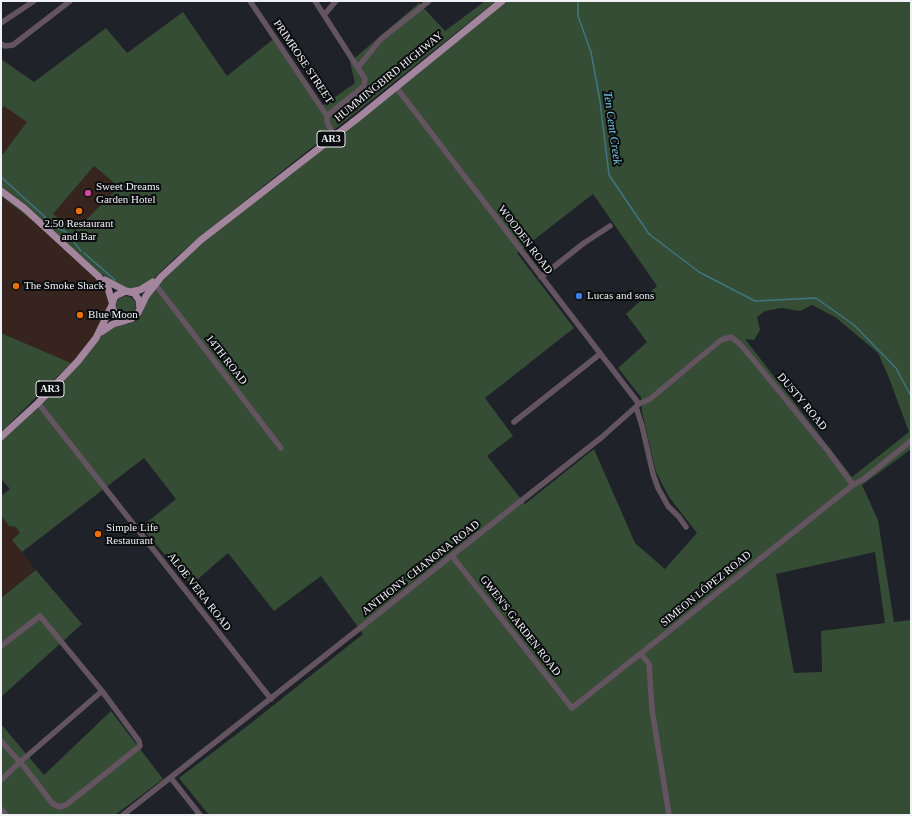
<!DOCTYPE html>
<html>
<head>
<meta charset="utf-8">
<style>
  body { margin:0 }
  #map { position:relative; width:912px; height:816px; overflow:hidden; background:#1f2228; font-family:"Times New Roman",serif }
  canvas { display:block }
  .frame { position:absolute; inset:0; border:2px solid #eff1f5; pointer-events:none }
</style>
</head>
<body>
<div id="map">
<canvas width="912" height="816"></canvas>
<div class="frame"></div>
</div>
<script>
const ctx = document.querySelector('canvas').getContext('2d');
ctx.lineJoin = 'round';
function fillPath(path, color) { ctx.fillStyle = color; ctx.fill(path, 'evenodd'); }
const poly = rows => new Path2D(rows.map(r => 'M' + r).join(''));
function strokePath(path, color, width, dash) { ctx.strokeStyle = color; ctx.lineWidth = width; ctx.lineCap = dash ? 'butt' : 'round'; ctx.setLineDash(dash || []); ctx.stroke(path); }
function drawText(font, color, halo, rows, align = 'center') {
  ctx.font = font + ' "Times New Roman",serif'; ctx.lineWidth = 4; ctx.setLineDash([]); ctx.textBaseline = 'middle'; ctx.strokeStyle = halo; ctx.fillStyle = color; for (const [text, x, y, turn = 0] of rows) {
    ctx.save(); ctx.translate(x, y); ctx.rotate((+turn || 0) * Math.PI / 180); ctx.textAlign = isNaN(turn) ? turn : align; if (halo) ctx.strokeText(text, 0, 0); ctx.fillText(text, 0, 0); ctx.restore();
  }
}
fillPath(poly([
  [4,105,28,122,3,155,1,153,1,110],
  [94,166,119,187,75,231,53,214],
  [1,196,46,231,104,284,109,300,106,313,100,327,84,350,71,363,1,333],
  [1,516,9,526,16,527,21,533,13,540,36,570,1,598]
]), '#37241f');
fillPath(poly([
  [485,1,496,1,207,231,175,258,148,284,138,289,127,288,110,280,103,275,99,280,46,231,1,196,1,153,3,154,27,122,4,106,1,110,1,59,34,82,106,28,127,53,183,12,227,76,276,37,322,106,355,83,350,62,419,3,445,31],
  [94,166,119,187,75,231,53,214],
  [506,1,911,1,911,454,910,450,862,485,878,520,894,622,911,620,911,815,209,815,179,778,250,724,363,634,321,576,274,611,228,553,191,585,141,527,176,499,144,458,22,552,12,540,20,533,16,527,9,526,1,516,1,496,10,489,1,479,1,441,16,428,64,381,102,335,109,329,122,324,129,324,138,320,143,312,147,300,155,288,180,262,375,104],
  [593,194,657,286,626,314,647,342,618,368,641,397,642,412,656,472,669,497,697,533,665,569,635,543,594,449,525,504,487,456,513,436,485,398,574,328,517,253],
  [812,305,835,317,878,353,889,378,909,432,852,477,745,339,754,340,760,330,757,317,765,311,782,308,800,311],
  [875,552,885,623,821,631,822,672,794,673,776,574],
  '116 306a10 10 0 1 1 20 0a10 10 0 1 1-20 0Z',
  [1,333,71,363,1,432],
  [36,570,82,624,1,697,1,598],
  [111,711,163,779,115,815,1,815,1,724,44,775]
]), '#354c35');
strokePath(poly([
  [578,1,578,16,591,52,600,101,609,175,649,234,699,272,755,301,816,298,854,325,896,368,911,396],
  [1,177,56,227,66,232,81,251],
  [84,253,115,280]
]), '#407583', 1.5);
strokePath(poly([
  [250,1,327,116,327,122,334,136],
  [315,1,365,79,364,86,327,116],
  [324,15,336,1],
  [1,23,34,1],
  [1,44,5,46,13,45,70,1],
  [358,67,381,39,429,1],
  [396,87,639,404],
  [541,277,584,243,610,226],
  [155,284,281,448],
  [38,403,271,699],
  [636,407,642,426,653,474,658,488,668,506,679,517,686,527],
  [514,422,600,354],
  [452,556,572,708,853,485,864,479,911,441],
  [1,646,40,616,102,691,139,741,140,746,66,805,59,807,52,803,26,769,1,741],
  [641,654,649,664,652,709,669,815],
  [171,778,200,815],
  [1,780,19,763,102,691],
  [1,809,6,815],
  [123,815,602,437,639,404,650,399,721,340,731,337,740,344,756,363,828,451,853,485]
]), '#635460', 5.5);
strokePath(poly([
  [1,191,24,208,98,276,108,288,112,302],
  [105,280,126,291],
  [130,292,140,290,153,282],
  [140,309,146,296,161,277,201,240,358,118,502,1],
  [101,332,113,324,131,319,138,313,140,309,139,300,134,293,126,291,117,295,114,298,112,305,113,310,118,317,127,320],
  [1,437,38,403,78,361,96,338,112,305]
]), '#a3859e', 7);
for (const [x, y, r, color] of [
  [88,193,4,"#d1479c"],
  [79,211,4,"#e8710a"],
  [16,286,4,"#e8710a"],
  [579,296,4,"#3f7fe0"],
  [80,315,4,"#e8710a"],
  [98,534,4,"#e8710a"]
]) { const dot = new Path2D(); dot.arc(x, y, r, 0, 2 * Math.PI); ctx.fillStyle = color; ctx.fill(dot); strokePath(dot, '#0a0c0e', 1.5); }
for (const [x, y, w] of [
  [331,139,28],
  [50,389,28]
]) { const box = new Path2D(); box.roundRect(x - w / 2, y - 8, w, 16, 3); ctx.fillStyle = '#0a0c0e'; ctx.fill(box); strokePath(box, '#eff1f5', 1); }
drawText('bold 10px', '#eff1f5', null, [
  ["AR3",331,139],
  ["AR3",50,389]
]);
drawText('11px', '#eff1f5', '#0a0c0e', [
  ["PRIMROSE STREET",303,62,56],
  ["HUMMINGBIRD HIGHWAY",389,77,-39],
  ["WOODEN ROAD",525,240,53],
  ["14TH ROAD",226,360,52],
  ["DUSTY ROAD",802,402,50],
  ["ANTHONY CHANONA ROAD",421,568,-38],
  ["SIMEON LÓPEZ ROAD",706,589,-39],
  ["ALOE VERA ROAD",199,592,52],
  ["GWEN'S GARDEN ROAD",520,626,52]
]);
drawText('11px', '#eff1f5', '#0a0c0e', [
  ["Sweet Dreams",96,187],
  ["Garden Hotel",96,200],
  ["2.50 Restaurant",79,224,"center"],
  ["and Bar",79,237,"center"],
  ["The Smoke Shack",24,286],
  ["Lucas and sons",587,296],
  ["Blue Moon",88,315],
  ["Simple Life",106,528],
  ["Restaurant",106,541]
], 'left');
drawText('italic 12px', '#7ad1e8', '#0a0c0e', [
  ["Ten Cent Creek",612,128,82]
]);
</script>
</body>
</html>
